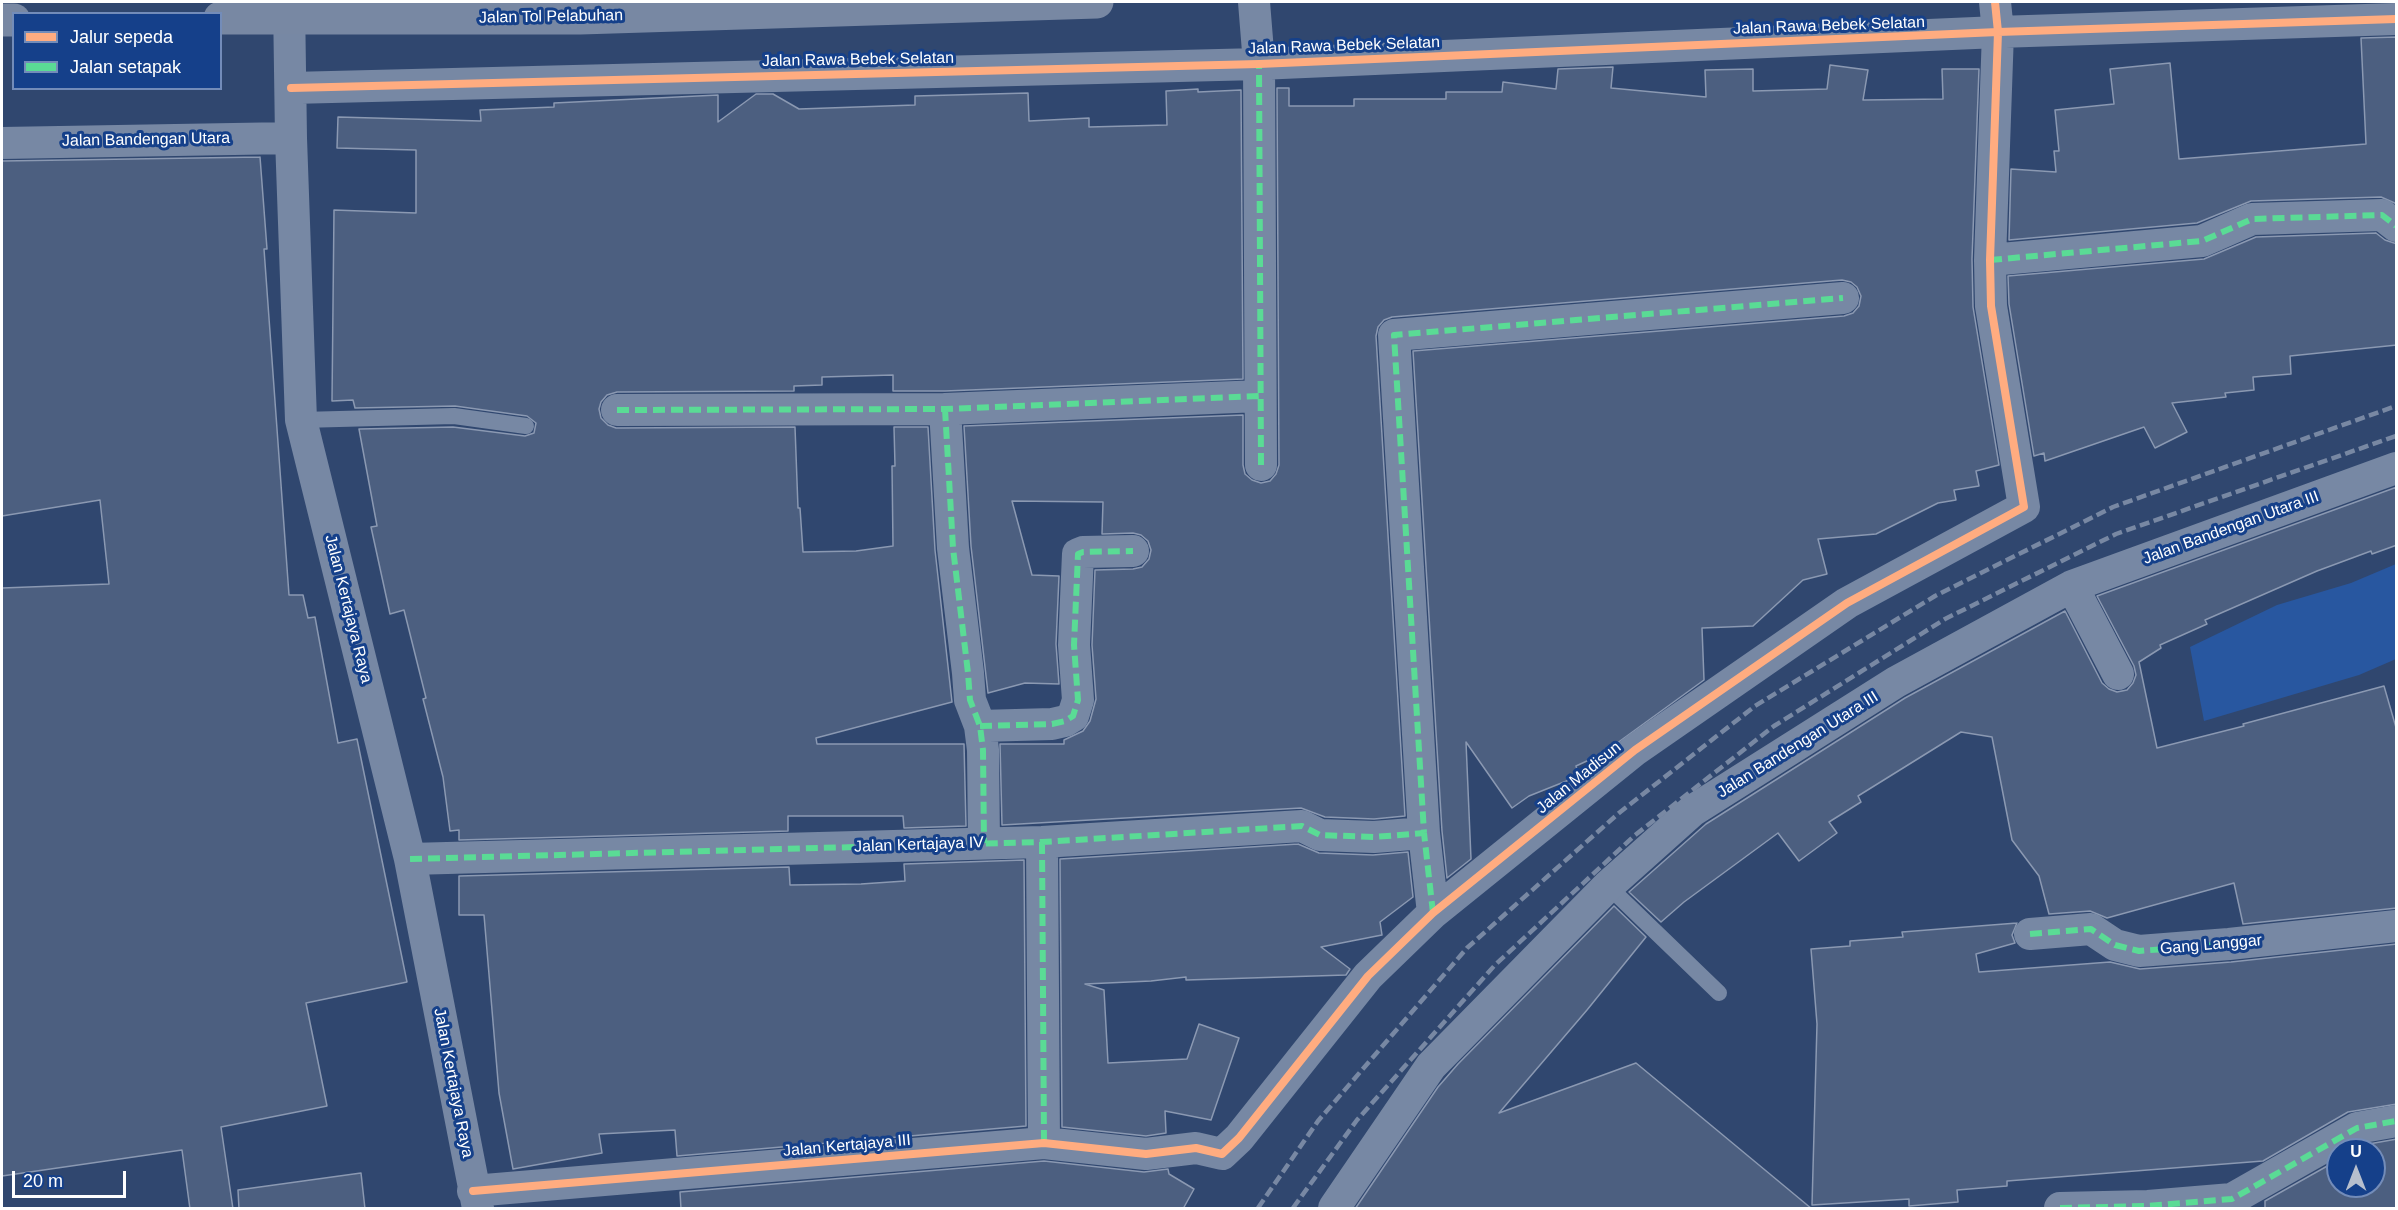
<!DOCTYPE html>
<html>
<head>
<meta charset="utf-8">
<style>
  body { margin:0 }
  #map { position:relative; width:2398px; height:1210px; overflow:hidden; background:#30476f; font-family:Arial,sans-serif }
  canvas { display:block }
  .frame { position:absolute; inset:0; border:3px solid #fff; pointer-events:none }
  .legend { position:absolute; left:12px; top:12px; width:210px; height:78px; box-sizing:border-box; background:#15408a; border:2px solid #738cb9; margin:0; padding:8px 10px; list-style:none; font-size:18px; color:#fff }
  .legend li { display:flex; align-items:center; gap:12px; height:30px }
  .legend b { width:30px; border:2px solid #738cb9 }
  .north { position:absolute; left:2326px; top:1138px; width:60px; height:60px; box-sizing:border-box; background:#15408a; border:2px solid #738cb9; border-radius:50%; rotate:0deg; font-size:16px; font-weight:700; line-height:24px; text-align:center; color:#fff }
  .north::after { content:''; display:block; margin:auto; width:21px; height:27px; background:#b7bfcd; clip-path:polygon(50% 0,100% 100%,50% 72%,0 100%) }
  .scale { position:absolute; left:12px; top:1171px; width:114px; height:27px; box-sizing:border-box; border:3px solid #fff; border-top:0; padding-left:8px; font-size:18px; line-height:21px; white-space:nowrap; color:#fff; -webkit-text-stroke:4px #15408a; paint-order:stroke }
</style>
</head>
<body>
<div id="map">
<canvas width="2398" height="1210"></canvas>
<div class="frame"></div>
<ul class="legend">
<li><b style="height:8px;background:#ffac80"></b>Jalur sepeda</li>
<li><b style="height:8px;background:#5adb95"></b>Jalan setapak</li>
</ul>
<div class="north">U</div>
<div class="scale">20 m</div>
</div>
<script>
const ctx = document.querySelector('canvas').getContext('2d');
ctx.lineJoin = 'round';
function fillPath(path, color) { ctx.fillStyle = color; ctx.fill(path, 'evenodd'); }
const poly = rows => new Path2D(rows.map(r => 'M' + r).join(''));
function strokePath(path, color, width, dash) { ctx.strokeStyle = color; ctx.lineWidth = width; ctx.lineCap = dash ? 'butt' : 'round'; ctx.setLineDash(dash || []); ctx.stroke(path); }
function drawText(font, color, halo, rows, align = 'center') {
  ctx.font = font + ' Arial,sans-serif'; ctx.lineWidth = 6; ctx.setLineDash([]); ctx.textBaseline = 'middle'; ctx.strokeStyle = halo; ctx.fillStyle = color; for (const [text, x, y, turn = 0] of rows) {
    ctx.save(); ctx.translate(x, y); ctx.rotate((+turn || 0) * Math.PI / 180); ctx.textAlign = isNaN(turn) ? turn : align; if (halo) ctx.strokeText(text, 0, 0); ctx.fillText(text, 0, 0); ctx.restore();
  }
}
fillPath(poly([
  [2396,564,2396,659,2359,675,2204,721,2190,647,2277,605,2351,583]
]), '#2857a0');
const building = poly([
  [2397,37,2397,204,2381,197,2251,201,2197,223,2009,240,2011,169,2056,172,2054,151,2059,151,2055,110,2114,104,2110,69,2170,63,2179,159,2366,144,2361,38,2397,37],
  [1830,65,1868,70,1863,100,1943,99,1942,69,1979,69,1972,259,1973,307,1999,465,1976,471,1979,486,1954,490,1956,500,1938,503,1876,534,1818,539,1827,574,1803,580,1753,626,1702,628,1704,680,1602,754,1576,766,1578,773,1569,780,1529,796,1512,808,1466,742,1471,859,1447,878,1442,831,1413,351,1844,316,1853,313,1859,306,1861,296,1857,287,1851,282,1842,280,1392,317,1384,320,1378,327,1376,336,1405,816,1374,819,1325,817,1301,808,1002,825,1000,744,1064,744,1064,740,1083,731,1090,721,1096,699,1092,645,1095,570,1133,569,1142,567,1149,559,1151,550,1148,541,1141,535,1133,533,1102,534,1103,502,1012,501,1032,575,1059,576,1056,644,1059,684,1025,683,988,693,971,546,964,426,1243,415,1243,465,1245,474,1252,480,1261,483,1270,481,1276,474,1279,465,1277,88,1289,88,1289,106,1354,106,1354,99,1446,99,1446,92,1502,92,1503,82,1556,89,1558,69,1613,67,1611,88,1706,97,1705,70,1753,69,1753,91,1827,89,1830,65],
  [1198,89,1198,92,1241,90,1243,379,945,391,893,391,893,375,822,377,822,385,794,386,794,391,617,392,607,395,601,402,599,409,601,418,608,425,616,428,795,427,798,508,800,508,803,552,856,551,893,546,892,466,895,466,894,427,928,427,935,550,952,702,816,738,817,744,964,744,966,826,904,828,903,816,788,816,788,831,459,840,459,830,450,831,443,777,423,699,426,698,404,610,390,614,371,527,377,526,359,429,453,427,525,436,534,433,536,423,527,416,455,406,355,408,353,400,332,401,334,210,416,213,416,150,337,148,338,117,481,121,480,110,554,107,554,103,718,95,718,122,756,94,773,94,799,109,915,105,915,96,1028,93,1029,121,1089,118,1089,127,1167,125,1166,91,1198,89],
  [260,157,267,249,264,249,289,595,303,595,308,618,315,617,338,743,357,739,407,982,306,1003,327,1106,221,1127,233,1209,190,1209,182,1150,2,1176,2,588,109,584,100,500,2,516,2,161,260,157],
  [2376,233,2385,240,2397,244,2397,345,2290,356,2291,374,2253,377,2254,390,2225,393,2226,397,2172,403,2187,432,2155,448,2144,427,2045,461,2044,453,2034,456,2009,304,2008,276,2204,259,2256,237,2376,233],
  [2397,487,2397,545,2372,554,2371,551,2317,571,2205,620,2207,624,2160,645,2161,648,2139,662,2157,748,2244,726,2243,724,2384,686,2397,731,2397,908,2243,924,2234,883,2107,918,2090,911,2049,914,2039,876,2012,840,1992,737,1961,732,1858,796,1861,802,1829,822,1837,833,1799,861,1778,833,1684,902,1661,922,1629,892,1706,824,1905,698,2065,611,2102,683,2109,689,2117,692,2127,690,2133,683,2136,675,2134,666,2097,596,2397,487],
  [1298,844,1319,853,1373,855,1408,852,1413,897,1380,922,1382,935,1321,947,1350,969,1346,975,1186,980,1186,977,1151,981,1085,984,1104,990,1108,1063,1187,1059,1199,1024,1239,1038,1211,1120,1165,1111,1166,1133,1146,1136,1062,1127,1060,859,1298,844],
  [1024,860,1026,1126,677,1156,675,1130,599,1134,602,1153,513,1169,499,1093,484,915,459,915,459,876,789,867,790,885,861,884,905,881,904,864,1024,860],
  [1614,906,1646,937,1587,1010,1499,1113,1636,1063,1812,1209,1355,1209,1438,1087,1458,1064,1614,906],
  [2017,923,2012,935,2015,943,1976,954,1979,972,2110,962,2140,969,2231,962,2397,944,2397,1104,2348,1112,2263,1161,2007,1181,2007,1186,1957,1190,1958,1202,1909,1206,1909,1199,1812,1205,1817,1024,1811,949,1850,946,1850,941,1903,937,1902,932,2017,923],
  [2397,1139,2397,1209,2265,1209,2265,1201,2338,1160,2338,1186,2374,1186,2374,1150,2355,1150,2363,1145,2397,1139],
  [1044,1161,1144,1172,1168,1169,1169,1174,1194,1189,1183,1209,681,1209,680,1192,1044,1161],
  [361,1173,365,1209,239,1209,238,1190,361,1173]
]);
fillPath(building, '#4c5f80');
strokePath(building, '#8b99b2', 1.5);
strokePath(poly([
  [301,420,454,416,526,426],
  [1608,886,1719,993]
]), '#7788a4', 16);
strokePath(poly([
  [289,2,291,138,301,420,410,859,478,1208],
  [1254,2,1259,64,1261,465],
  [291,88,1259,64,1998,32,2396,19],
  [2,143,291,138],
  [1990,260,2202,241,2252,219,2382,215,2396,226],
  [945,409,953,548,968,673,970,700,980,726,983,750,984,843],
  [617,410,945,409,1260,396],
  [2072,586,2118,674],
  [980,726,1052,724,1065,721,1073,716,1078,700,1074,645,1078,554,1083,552,1133,551],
  [1042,842,1044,1143],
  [410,859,1042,842,1302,826,1320,835,1374,837,1424,833],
  [1433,913,1424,833,1394,335,1843,298],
  [2030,934,2091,929,2115,945,2139,951,2229,944,2396,926],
  [473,1191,1044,1143,1146,1154,1196,1148,1222,1154,1239,1138,1368,976,1433,913,1635,750,1847,603,2024,507,1991,306,1990,260,1998,32,1995,2],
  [1334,1208,1431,1066,1608,886,1692,811,1896,682,2072,586,2396,468],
  [2060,1208,2148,1206,2232,1199,2357,1128,2396,1121]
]), '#7788a4', 32);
strokePath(poly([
  [2,20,14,20]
]), '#7888a3', 33);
strokePath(poly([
  [1258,1208,1318,1121,1467,948,1619,813,1755,706,1935,596,2113,507,2396,406],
  [1293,1208,1357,1120,1495,965,1634,836,1774,726,1945,619,2116,534,2396,436]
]), '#7888a3', 4.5, [10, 4.5]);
strokePath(poly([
  [220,18,580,18,1097,2]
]), '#7888a3', 33);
strokePath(poly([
  [1990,260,2202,241,2252,219,2382,215,2396,226],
  [945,409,953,548,968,673,970,700,980,726,983,750,984,843],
  [617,410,945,409,1260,396],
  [1261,465,1259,64,1262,63],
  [980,726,1052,724,1065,721,1073,716,1078,700,1074,645,1078,554,1083,552,1133,551],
  [1042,842,1044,1143],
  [410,859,1042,842,1302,826,1320,835,1374,837,1424,833],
  [1433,913,1424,833,1394,335,1843,298],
  [2030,934,2091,929,2115,945,2139,951,2229,944],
  [2060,1208,2148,1206,2232,1199,2357,1128,2396,1121]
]), '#5adb95', 6, [12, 6]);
strokePath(poly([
  [291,88,1259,64,1998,32,2396,19],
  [473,1191,1044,1143,1146,1154,1196,1148,1222,1154,1239,1138,1368,976,1433,913,1635,750,1847,603,2024,507,1991,306,1990,260,1998,32,1995,2]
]), '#ffac80', 8);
drawText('16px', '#fff', '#15408a', [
  ["Jalan Tol Pelabuhan",551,17,-1],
  ["Jalan Rawa Bebek Selatan",1829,26,-2],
  ["Jalan Rawa Bebek Selatan",1344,46,-2],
  ["Jalan Rawa Bebek Selatan",858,60,-1],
  ["Jalan Bandengan Utara",146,140,-1],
  ["Jalan Bandengan Utara III",2231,528,-20],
  ["Jalan Kertajaya Raya",348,609,76],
  ["Jalan Bandengan Utara III",1798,745,-32],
  ["Jalan Madisun",1579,778,-39],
  ["Jalan Kertajaya IV",919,845,-2],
  ["Gang Langgar",2211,945,-5],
  ["Jalan Kertajaya Raya",453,1083,79],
  ["Jalan Kertajaya III",847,1146,-5]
]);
</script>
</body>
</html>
